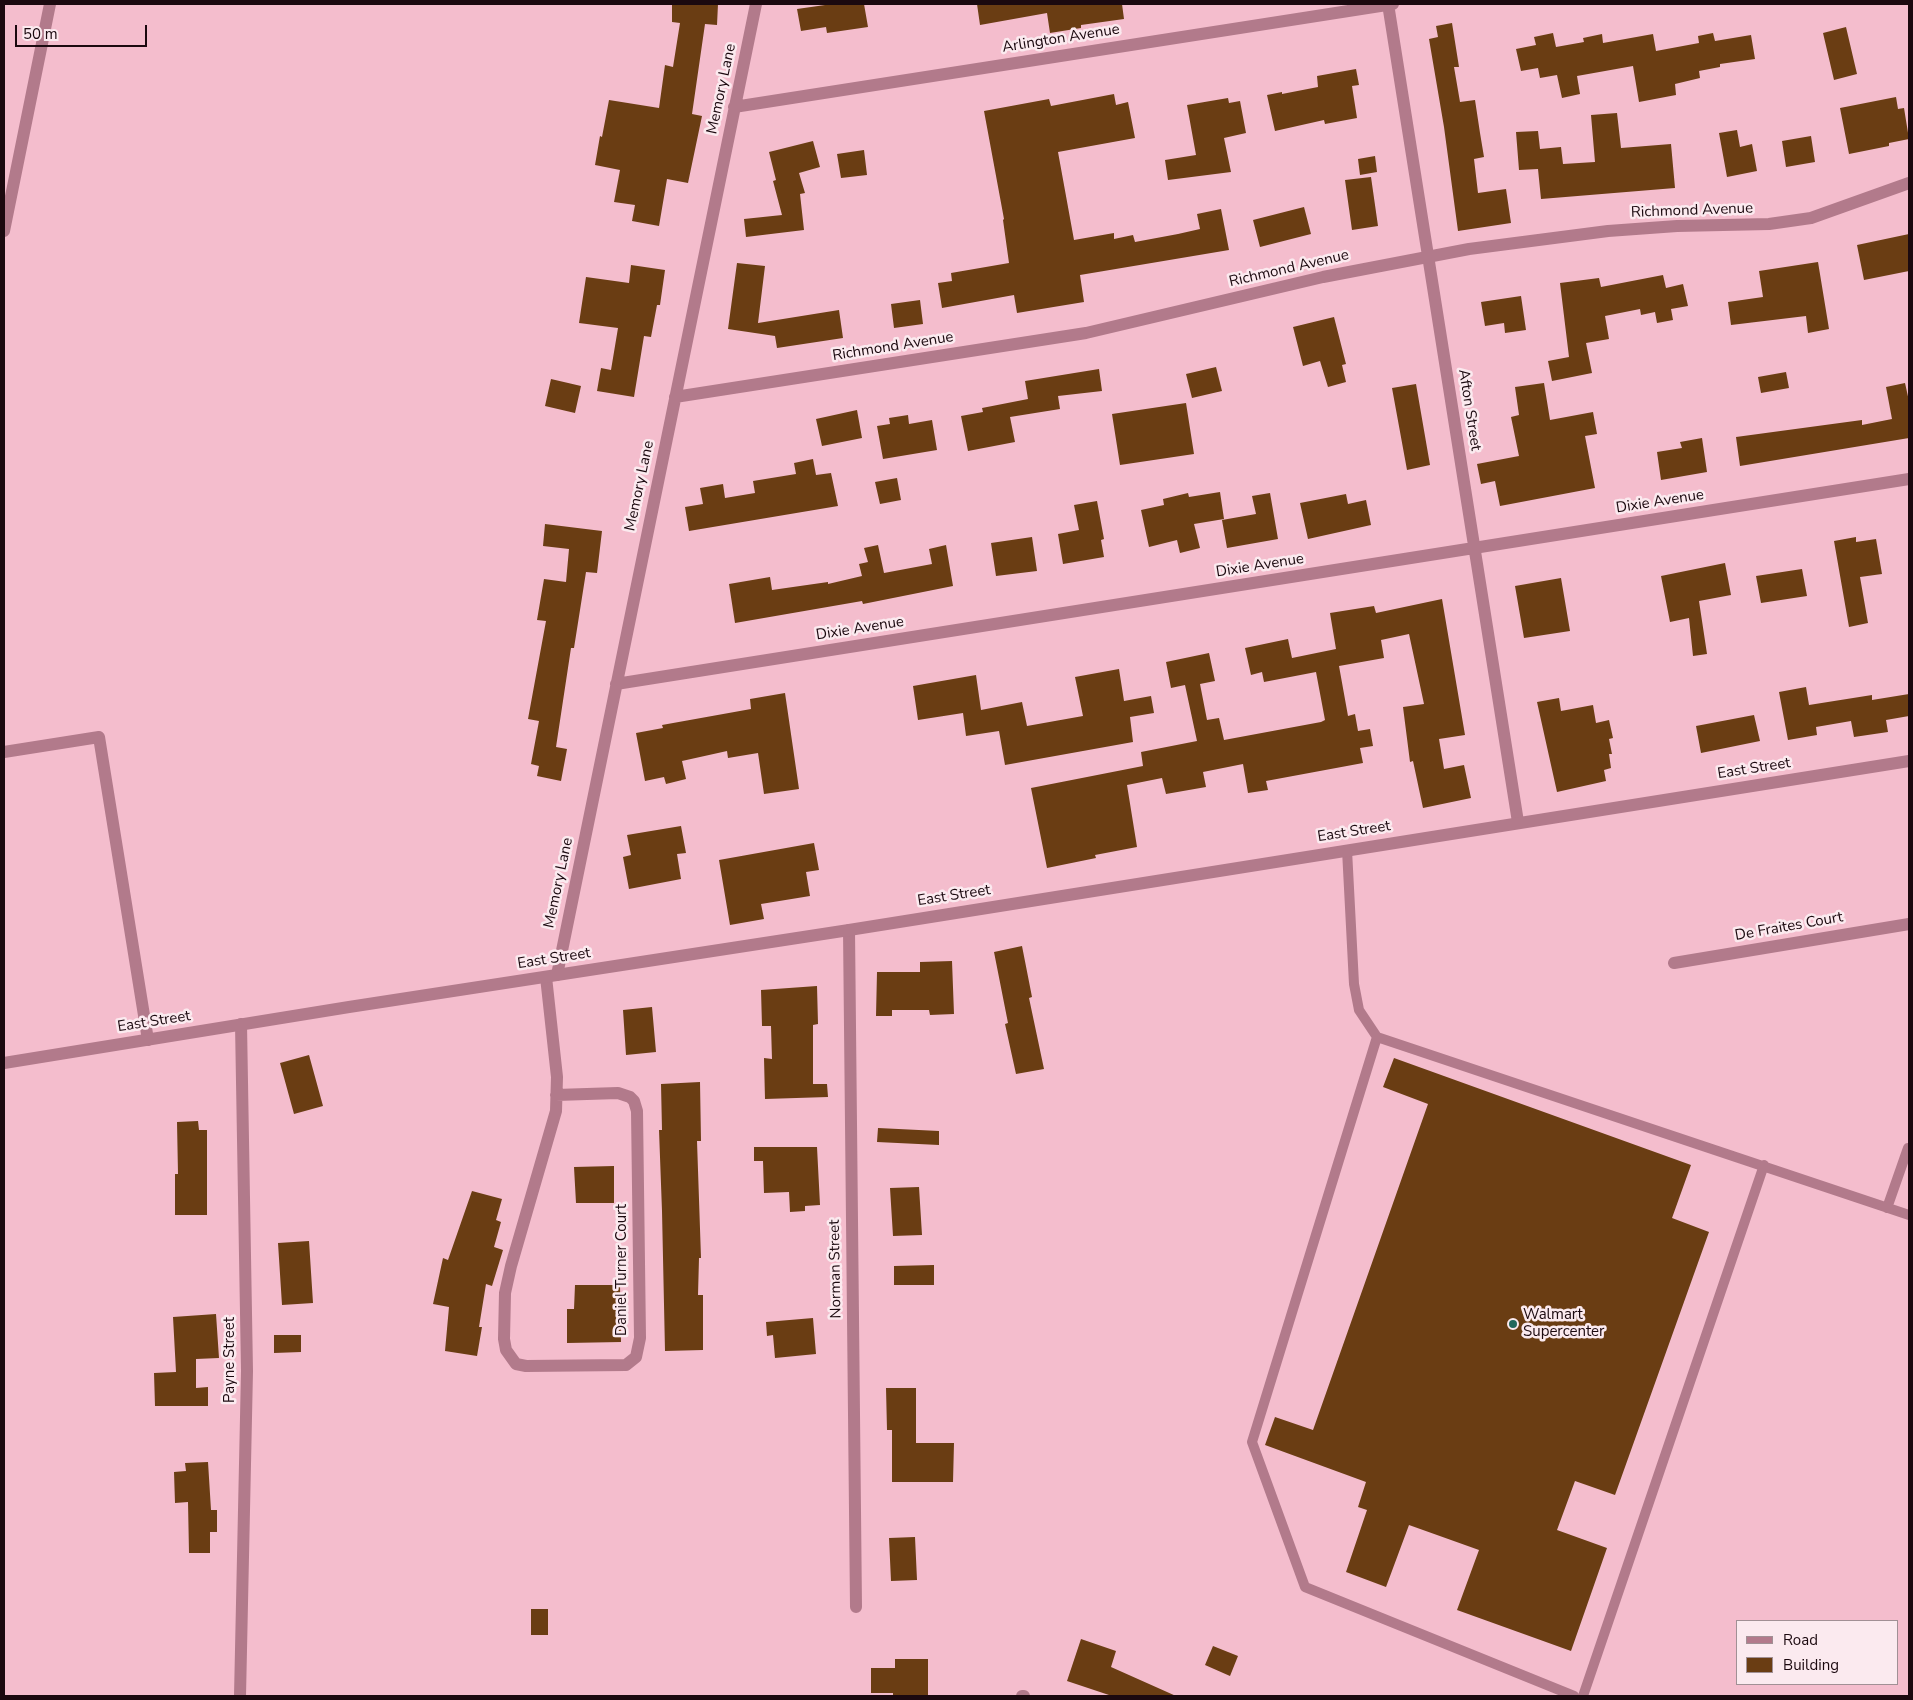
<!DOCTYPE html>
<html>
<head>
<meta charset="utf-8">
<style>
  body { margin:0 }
  #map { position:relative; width:1913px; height:1700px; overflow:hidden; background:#f4bdcd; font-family:"Nunito Sans",sans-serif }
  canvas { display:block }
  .frame { position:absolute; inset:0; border:5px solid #1b090f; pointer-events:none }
  .legend { position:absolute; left:1736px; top:1620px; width:162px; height:65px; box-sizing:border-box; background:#fbeaef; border:1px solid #a19095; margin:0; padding:6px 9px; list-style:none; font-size:15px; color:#1b090f }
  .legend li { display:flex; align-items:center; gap:10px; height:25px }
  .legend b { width:25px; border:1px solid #a19095 }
  .scale { position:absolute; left:15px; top:25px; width:132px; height:22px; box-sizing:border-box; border:2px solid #1b090f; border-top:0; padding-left:6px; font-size:15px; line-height:18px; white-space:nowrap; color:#1b090f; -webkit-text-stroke:4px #fbeaef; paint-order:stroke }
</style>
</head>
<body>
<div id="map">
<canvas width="1913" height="1700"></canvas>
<div class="frame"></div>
<ul class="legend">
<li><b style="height:6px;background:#b27a8b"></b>Road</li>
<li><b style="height:14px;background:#6a3d13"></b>Building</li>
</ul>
<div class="scale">50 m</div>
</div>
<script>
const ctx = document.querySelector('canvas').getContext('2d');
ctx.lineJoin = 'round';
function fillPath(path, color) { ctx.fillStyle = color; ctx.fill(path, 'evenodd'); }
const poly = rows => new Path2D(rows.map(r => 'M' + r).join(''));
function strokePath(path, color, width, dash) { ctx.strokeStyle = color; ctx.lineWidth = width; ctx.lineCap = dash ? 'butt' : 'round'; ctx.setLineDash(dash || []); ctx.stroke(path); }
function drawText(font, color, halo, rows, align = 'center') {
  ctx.font = font + ' "Nunito Sans",sans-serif'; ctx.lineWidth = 5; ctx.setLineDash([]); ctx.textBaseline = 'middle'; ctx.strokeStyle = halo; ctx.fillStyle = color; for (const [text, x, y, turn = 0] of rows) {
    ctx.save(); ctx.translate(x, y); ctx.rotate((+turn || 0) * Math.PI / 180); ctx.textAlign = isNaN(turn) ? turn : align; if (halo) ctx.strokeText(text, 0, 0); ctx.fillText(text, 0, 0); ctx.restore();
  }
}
fillPath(poly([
  [672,4,718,4,717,25,705,24,692,114,702,116,688,183,667,179,659,226,632,221,635,205,614,202,620,170,595,165,600,136,602,137,609,100,659,108,665,65,673,67,680,23,672,22],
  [832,4,864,4,868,27,827,33,826,27,801,31,797,9],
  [977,4,1122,4,1124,19,1081,25,1081,28,1050,33,1047,13,980,25],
  [1452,23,1459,67,1454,67,1460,102,1475,100,1480,133,1484,157,1474,159,1478,193,1506,189,1511,223,1458,231,1444,127,1429,39,1438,37,1436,26],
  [1846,27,1857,74,1834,80,1823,33],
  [1553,33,1556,47,1584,42,1583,38,1602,34,1603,43,1653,34,1656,51,1699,43,1698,36,1713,33,1715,41,1751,35,1755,59,1720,64,1720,67,1699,71,1700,78,1675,84,1676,95,1639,102,1633,66,1577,76,1580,94,1562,98,1557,75,1540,78,1538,68,1521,71,1516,49,1536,45,1534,37],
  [1356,69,1359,85,1352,86,1357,118,1325,124,1324,120,1275,131,1267,95,1282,92,1282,94,1318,87,1317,76],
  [1114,94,1116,105,1128,102,1135,138,1058,152,1074,240,1114,233,1114,239,1133,235,1135,242,1178,234,1200,229,1197,214,1221,209,1229,250,1080,275,1084,302,1017,313,1014,295,942,308,938,283,952,281,951,273,1009,263,1003,220,1004,219,984,111,1049,99,1051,106],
  [1896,97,1898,109,1904,108,1909,139,1889,143,1889,146,1849,154,1840,108],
  [1228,98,1229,103,1240,101,1246,133,1224,138,1231,172,1168,180,1165,160,1196,155,1187,105],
  [1617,113,1621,148,1671,144,1675,188,1541,199,1538,169,1519,170,1516,132,1538,131,1540,149,1561,147,1563,164,1595,162,1591,115],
  [1737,130,1740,147,1752,144,1757,171,1727,177,1719,133],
  [1811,136,1815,162,1786,167,1782,141],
  [813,141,820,167,799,173,805,193,800,194,804,230,746,237,744,219,782,215,773,181,776,180,769,152],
  [864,150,867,175,841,178,837,154],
  [1375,156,1377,172,1360,175,1358,159],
  [1371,177,1378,226,1352,230,1345,180],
  [1304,207,1311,234,1260,247,1253,220],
  [1909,234,1909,271,1864,280,1857,245],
  [1818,262,1829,329,1808,333,1806,316,1731,325,1728,302,1763,297,1759,271],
  [737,263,765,266,758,323,839,310,843,338,777,348,775,336,728,329],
  [631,265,665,270,660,305,657,305,651,337,644,336,634,397,597,391,601,368,611,370,618,328,579,323,586,277,629,283],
  [1663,275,1666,288,1683,284,1688,306,1671,309,1673,320,1657,323,1655,312,1641,315,1640,309,1605,316,1609,339,1586,343,1592,373,1552,381,1548,361,1569,357,1560,283,1599,278,1601,287],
  [1521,296,1526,330,1505,333,1504,323,1485,326,1481,302],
  [920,300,923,324,894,328,891,304],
  [1334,317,1346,364,1342,365,1346,382,1328,387,1320,361,1303,366,1293,327],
  [1216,367,1222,391,1192,398,1186,374],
  [1099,369,1102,391,1058,396,1060,409,1010,417,1015,442,968,451,961,416,983,412,982,408,1028,399,1025,381],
  [1786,372,1789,388,1761,393,1758,377],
  [551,379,581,386,575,413,545,406],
  [1544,383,1550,420,1593,412,1597,434,1585,436,1595,488,1500,506,1495,481,1481,484,1477,464,1519,456,1511,417,1519,415,1515,387],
  [1905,383,1909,401,1909,438,1740,466,1736,437,1862,420,1862,425,1892,419,1886,387],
  [1416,384,1430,465,1407,470,1392,388],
  [1186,403,1194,454,1120,465,1112,414],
  [857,410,862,438,822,446,816,419],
  [908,415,909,424,932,420,937,450,883,459,877,426,890,424,889,418],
  [1702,438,1707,472,1661,480,1657,452,1682,448,1680,442],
  [813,459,816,475,831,473,838,506,689,531,685,507,703,504,700,488,723,484,725,498,755,493,753,481,796,474,794,463],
  [897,478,901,500,880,504,875,482],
  [1220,492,1224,519,1194,524,1200,548,1180,553,1177,540,1149,547,1141,510,1164,505,1163,499,1188,493,1189,497],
  [1270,493,1278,539,1227,548,1222,520,1256,514,1252,496],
  [1346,494,1348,504,1366,500,1371,525,1308,539,1300,503],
  [1097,501,1104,539,1101,540,1104,557,1063,564,1058,534,1079,530,1074,505],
  [545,524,602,531,597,573,586,572,574,648,571,648,556,747,567,749,561,781,537,776,539,766,531,764,539,721,528,719,546,621,537,620,544,579,566,582,569,549,543,546],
  [1032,537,1037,571,996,576,991,543],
  [1856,537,1856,542,1876,539,1882,574,1860,577,1868,623,1849,627,1834,541],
  [878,545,884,573,932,564,929,549,946,545,953,586,863,604,862,601,735,623,729,584,770,577,772,590,828,582,828,584,862,576,859,564,868,562,864,548],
  [1725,563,1731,595,1699,601,1707,654,1693,656,1689,618,1670,622,1661,576],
  [1802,569,1807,596,1761,603,1756,576],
  [1561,578,1570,631,1524,638,1515,586],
  [1442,599,1465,735,1439,739,1444,769,1464,765,1471,798,1423,808,1413,761,1410,762,1403,707,1424,704,1409,634,1381,640,1384,658,1339,666,1348,716,1355,714,1358,731,1370,729,1373,746,1360,748,1363,763,1266,781,1268,790,1248,793,1243,764,1203,772,1206,787,1166,794,1162,778,1127,785,1137,847,1095,855,1096,858,1047,868,1031,788,1143,766,1141,752,1197,741,1185,685,1171,688,1166,662,1209,653,1215,681,1200,684,1207,720,1219,718,1224,740,1321,722,1325,720,1316,672,1264,682,1262,672,1251,675,1245,648,1288,639,1292,658,1336,649,1330,613,1374,606,1376,613],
  [1119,669,1124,701,1151,696,1154,713,1130,717,1133,742,1005,765,999,731,966,736,963,713,918,720,913,686,976,675,981,710,1022,702,1027,726,1083,716,1075,677],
  [1806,687,1809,705,1872,695,1872,700,1909,694,1909,716,1886,720,1888,732,1854,737,1851,721,1816,727,1817,735,1788,740,1779,692],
  [785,693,799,789,764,794,758,753,728,758,727,751,682,761,686,779,666,784,664,777,645,781,636,733,663,728,662,725,751,709,750,699],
  [1559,698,1561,711,1593,705,1596,723,1609,720,1613,738,1609,739,1612,754,1609,754,1611,768,1604,770,1606,781,1557,792,1537,702],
  [1754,715,1760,741,1701,753,1696,726],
  [681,826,686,853,677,854,681,879,629,889,623,857,631,855,627,835],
  [814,843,819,870,806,872,810,896,761,904,764,919,730,925,719,860],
  [1022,946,1032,997,1029,998,1044,1069,1016,1074,1005,1024,1008,1023,994,952],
  [952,961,954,1014,930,1015,929,1010,892,1010,892,1016,876,1016,877,972,920,972,920,962],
  [817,986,818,1024,813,1025,813,1084,827,1084,828,1097,765,1099,764,1058,772,1059,771,1026,762,1026,761,990],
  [652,1007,656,1052,626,1055,623,1010],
  [309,1055,323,1106,294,1114,280,1063],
  [1394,1058,1691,1165,1672,1218,1709,1232,1615,1495,1575,1481,1557,1530,1607,1548,1571,1651,1457,1610,1479,1550,1409,1525,1386,1587,1346,1572,1367,1510,1358,1507,1366,1482,1265,1445,1275,1417,1313,1430,1428,1104,1383,1087],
  [700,1082,701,1141,697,1141,701,1258,699,1258,698,1295,703,1295,703,1350,665,1351,662,1211,659,1130,662,1130,661,1084],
  [198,1121,199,1130,207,1130,207,1215,175,1215,175,1174,178,1174,177,1122],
  [878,1128,939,1131,939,1145,877,1142],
  [754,1147,817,1147,820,1205,805,1206,805,1211,790,1212,789,1192,764,1193,763,1161,754,1161],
  [614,1166,614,1203,576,1203,574,1167],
  [919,1187,922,1235,893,1236,890,1188],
  [472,1191,502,1199,496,1220,501,1222,494,1247,503,1250,492,1286,486,1284,479,1327,482,1327,477,1356,445,1351,449,1307,433,1304,443,1258,448,1260],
  [309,1241,313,1303,282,1305,278,1243],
  [934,1265,934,1285,894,1285,894,1266],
  [575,1285,620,1285,621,1342,567,1343,567,1309,574,1309],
  [216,1314,219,1358,196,1359,196,1388,208,1387,208,1406,155,1406,154,1373,176,1372,173,1317],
  [813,1318,816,1354,775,1358,773,1335,767,1336,766,1322],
  [274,1335,301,1335,301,1352,274,1353],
  [886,1388,916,1388,916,1443,954,1443,953,1482,892,1482,892,1430,887,1430],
  [208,1462,211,1510,217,1510,217,1532,210,1532,210,1553,189,1553,188,1502,175,1503,174,1472,186,1471,185,1463],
  [915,1537,917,1580,891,1581,889,1538],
  [531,1609,548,1609,548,1635,531,1635],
  [1081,1639,1116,1651,1111,1667,1176,1696,1112,1696,1067,1681],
  [1213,1646,1238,1656,1230,1676,1205,1665],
  [895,1659,928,1659,928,1696,893,1696,893,1693,871,1693,871,1668,895,1668]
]), '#6a3d13');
strokePath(poly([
  [1347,850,1354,984,1359,1010,1377,1037],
  [1887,1208,1908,1148,1909,1148],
  [1574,1696,1305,1587,1252,1442,1377,1037,1909,1215],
  [1583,1696,1764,1165]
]), '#b27a8b', 10);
strokePath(poly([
  [1388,4,1518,822],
  [734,107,1393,4],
  [4,231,50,4],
  [675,397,1086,333,1323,277,1469,249,1608,231,1677,226,1769,224,1811,218,1909,183],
  [616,684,1909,479],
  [4,752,99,737,148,1040],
  [849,930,856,1607],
  [1674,963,1909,924],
  [557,975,756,4],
  [546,977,557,1077,556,1111,511,1266,505,1293,504,1339,506,1350,516,1364,526,1366,626,1365,636,1357,640,1338,637,1111,634,1101,630,1097,618,1093,556,1095],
  [240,1696,247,1371,241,1024],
  [1022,1696,1024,1696]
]), '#b27a8b', 12);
strokePath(poly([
  [4,1063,349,1007,849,930,1909,761]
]), '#b27a8b', 12);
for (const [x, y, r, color] of [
  [1513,1324,5,"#22685c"]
]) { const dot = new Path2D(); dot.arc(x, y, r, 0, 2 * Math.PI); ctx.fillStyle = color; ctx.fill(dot); strokePath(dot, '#fbeaef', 2); }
drawText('15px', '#1b090f', '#fbeaef', [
  ["Arlington Avenue",1061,39,-9],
  ["Memory Lane",722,89,-78],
  ["Richmond Avenue",1692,211,-2],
  ["Richmond Avenue",1289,269,-13],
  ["Richmond Avenue",893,347,-9],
  ["Afton Street",1469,410,81],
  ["Memory Lane",640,486,-78],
  ["Dixie Avenue",1660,502,-9],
  ["Dixie Avenue",1260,566,-9],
  ["Dixie Avenue",860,629,-9],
  ["East Street",1754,769,-9],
  ["East Street",1354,832,-9],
  ["Memory Lane",559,883,-78],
  ["East Street",954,896,-9],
  ["De Fraites Court",1789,927,-10],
  ["East Street",554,959,-9],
  ["East Street",154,1022,-9],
  ["Norman Street",836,1269,-91],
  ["Daniel Turner Court",622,1270,-90],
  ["Payne Street",230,1360,-90]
]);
drawText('15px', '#1b090f', '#fbeaef', [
  ["Walmart",1523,1315],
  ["Supercenter",1523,1332]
], 'left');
</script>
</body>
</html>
